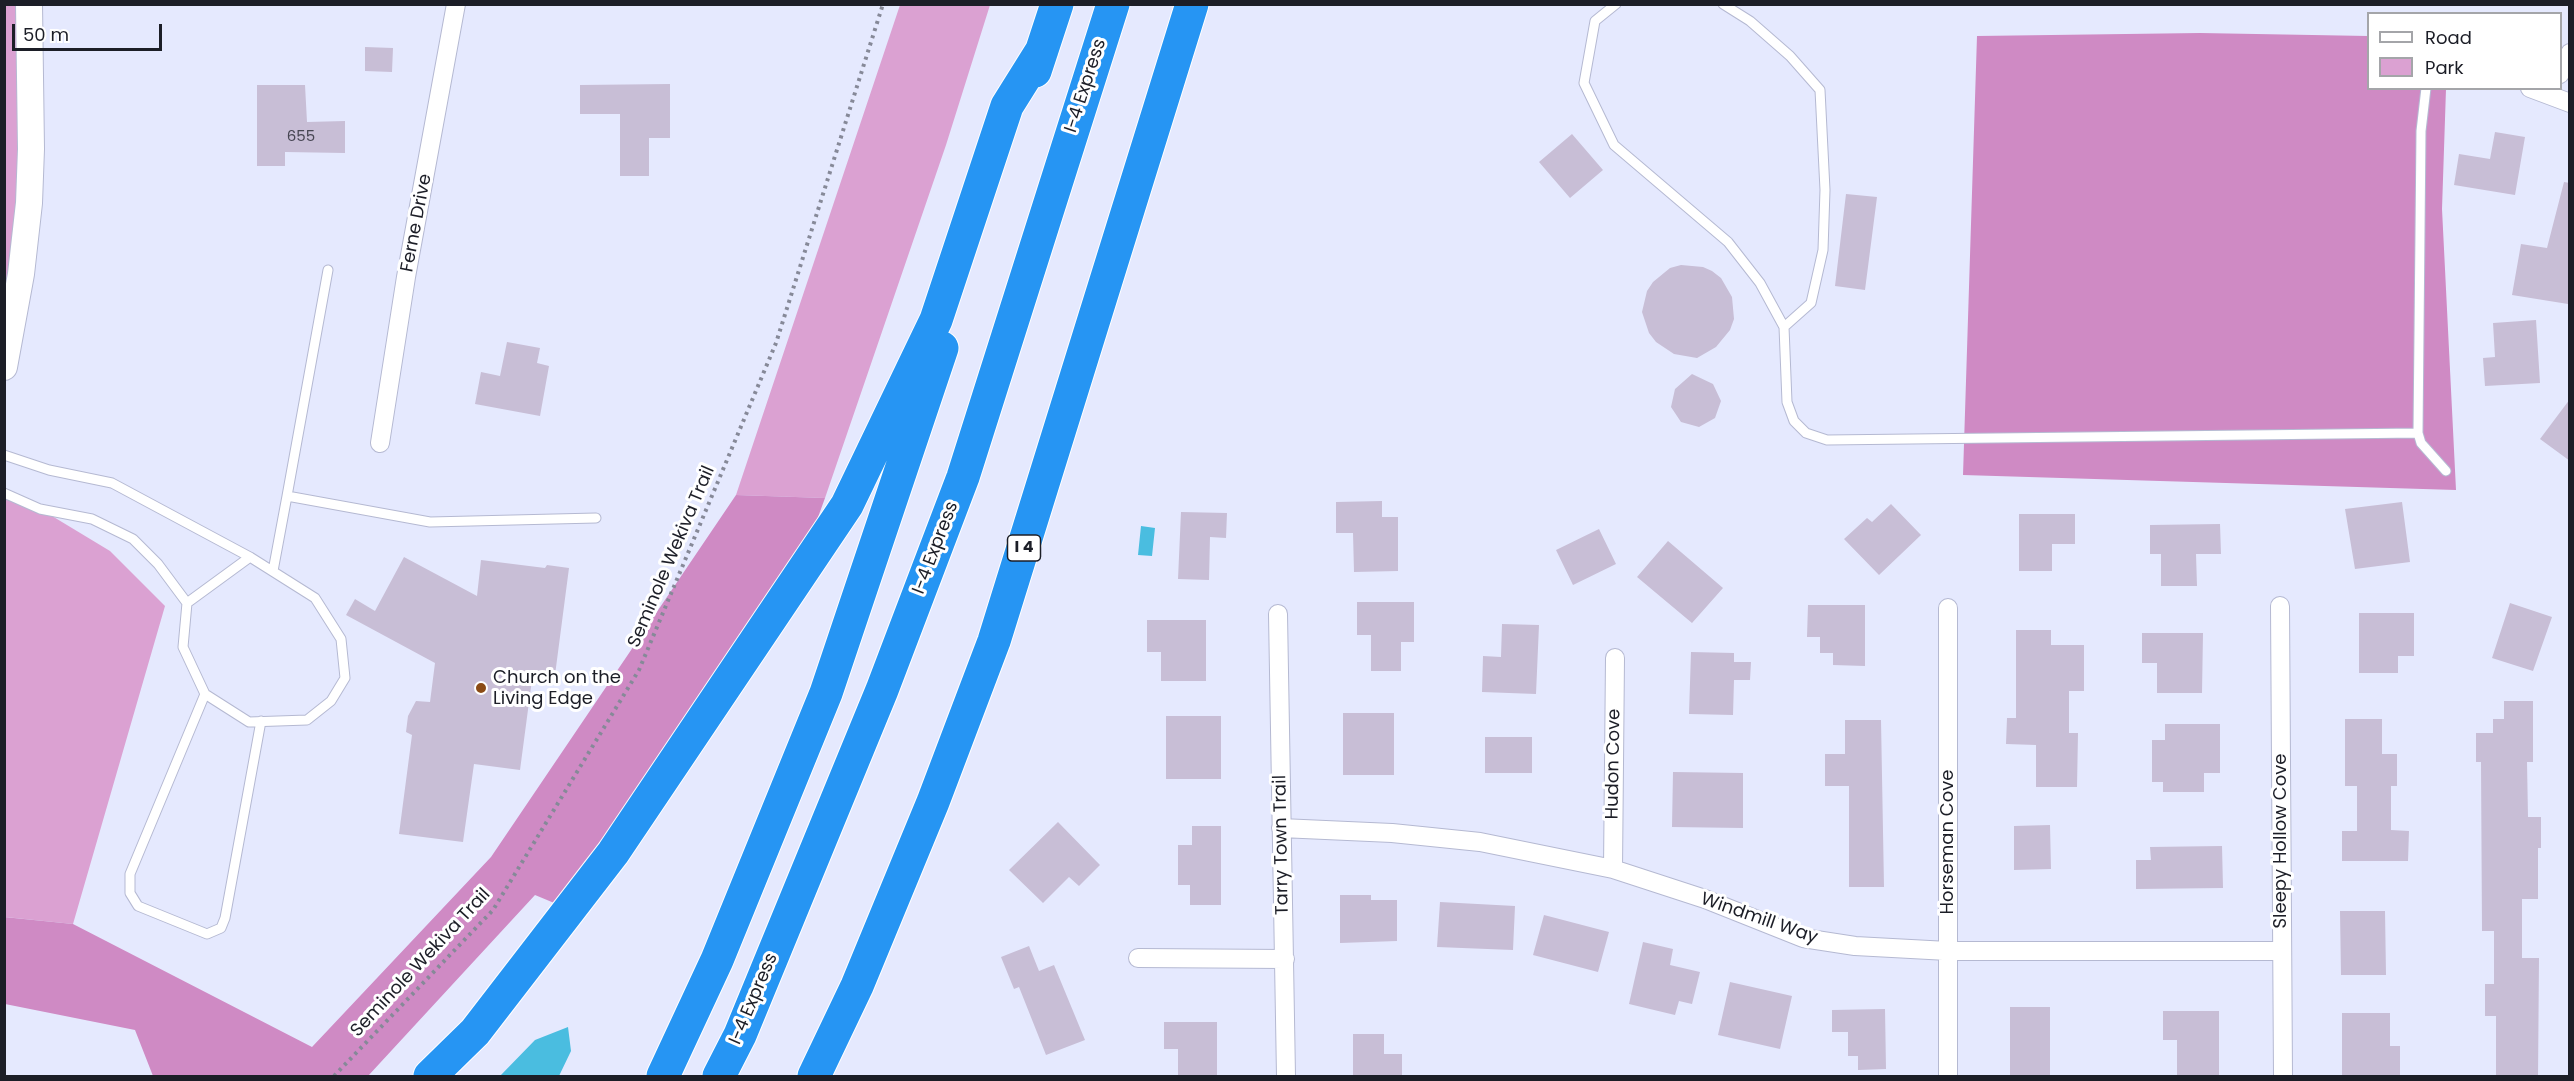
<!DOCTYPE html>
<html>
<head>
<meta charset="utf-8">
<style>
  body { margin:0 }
  #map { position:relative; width:2574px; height:1081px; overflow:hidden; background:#e5e9fe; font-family:Poppins,sans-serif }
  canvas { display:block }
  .frame { position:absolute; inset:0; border:6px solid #1c1e27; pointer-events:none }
  .legend { position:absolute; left:2367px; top:12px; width:195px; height:78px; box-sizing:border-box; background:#fff; border:2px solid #a4a5a9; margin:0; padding:8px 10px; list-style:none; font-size:18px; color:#1c1e27 }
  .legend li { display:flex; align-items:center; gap:12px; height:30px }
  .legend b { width:30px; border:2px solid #a4a5a9 }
  .scale { position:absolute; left:12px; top:24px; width:150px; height:27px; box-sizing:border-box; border:3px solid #1c1e27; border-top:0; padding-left:8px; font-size:18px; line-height:21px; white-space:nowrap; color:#1c1e27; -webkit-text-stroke:4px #fff; paint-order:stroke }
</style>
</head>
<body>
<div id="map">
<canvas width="2574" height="1081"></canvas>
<div class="frame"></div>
<ul class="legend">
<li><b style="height:8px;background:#fff"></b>Road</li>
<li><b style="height:16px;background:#dba1d2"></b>Park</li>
</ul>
<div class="scale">50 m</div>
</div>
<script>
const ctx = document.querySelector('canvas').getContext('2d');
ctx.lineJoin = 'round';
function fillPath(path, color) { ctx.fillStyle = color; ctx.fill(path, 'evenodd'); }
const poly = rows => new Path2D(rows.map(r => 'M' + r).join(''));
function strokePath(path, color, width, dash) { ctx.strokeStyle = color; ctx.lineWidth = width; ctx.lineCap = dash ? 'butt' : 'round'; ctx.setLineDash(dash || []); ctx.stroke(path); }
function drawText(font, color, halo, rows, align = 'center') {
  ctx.font = font + ' Poppins,sans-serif'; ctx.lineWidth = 6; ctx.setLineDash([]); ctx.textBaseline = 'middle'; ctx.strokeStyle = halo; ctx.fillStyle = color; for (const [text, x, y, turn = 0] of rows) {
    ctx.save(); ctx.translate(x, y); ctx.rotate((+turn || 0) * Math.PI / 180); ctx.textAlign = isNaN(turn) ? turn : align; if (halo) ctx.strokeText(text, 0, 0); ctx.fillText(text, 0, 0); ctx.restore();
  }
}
fillPath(poly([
  [19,4,19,202,5,315,4,5],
  [900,5,990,5,946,145,825,498,736,495],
  [4,487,110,551,165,606,73,924,5,917]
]), '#dba1d2');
fillPath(poly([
  [2200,33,2368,36,2368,88,2446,89,2442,209,2456,490,1963,475,1977,36],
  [736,495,825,498,809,542,559,905,535,895,368,1076,153,1076,135,1030,5,1004,4,917,73,924,312,1047,491,857]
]), '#cf8ac4');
fillPath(poly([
  [1141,526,1155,528,1152,556,1138,555],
  [568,1027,571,1051,559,1076,500,1076,535,1040]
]), '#4abde0');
fillPath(poly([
  [365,47,393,48,392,72,365,71],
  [670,84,670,138,649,138,649,176,620,176,620,114,580,114,580,85],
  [257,85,305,85,307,122,345,121,345,153,285,152,285,166,257,166],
  [2495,132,2525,137,2515,195,2454,185,2459,154,2490,159],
  [1572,134,1603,170,1570,198,1539,162],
  [2564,182,2570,183,2568,304,2512,295,2521,244,2547,248],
  [1846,194,1877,197,1865,290,1835,286],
  [1681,265,1703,267,1712,271,1721,278,1732,297,1734,319,1730,330,1716,347,1697,358,1674,354,1656,342,1649,333,1642,312,1647,291,1653,282,1670,268],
  [2536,320,2540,383,2485,386,2483,358,2495,357,2493,323],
  [507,342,540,348,537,363,549,366,540,416,475,404,481,372,500,376],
  [1692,374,1713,384,1721,401,1715,418,1699,427,1681,422,1671,407,1675,389],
  [2570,399,2570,461,2540,439],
  [1382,501,1382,517,1398,517,1398,571,1354,572,1353,533,1336,533,1336,502],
  [2402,502,2410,562,2355,569,2345,509],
  [1891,504,1921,535,1879,575,1844,539,1867,518,1872,522],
  [1181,512,1227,513,1226,538,1210,537,1209,580,1178,579],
  [2019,514,2075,514,2075,544,2052,544,2052,571,2019,571],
  [2220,524,2221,554,2196,554,2197,586,2161,586,2161,554,2150,554,2150,525],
  [1599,529,1616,564,1573,585,1556,550],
  [1668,541,1723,588,1692,623,1637,577],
  [404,557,477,596,481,560,545,568,547,565,569,568,555,675,533,672,520,770,474,764,463,842,399,834,412,735,406,732,408,716,416,701,430,702,435,663,346,615,355,599,375,611],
  [1357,602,1414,602,1414,642,1401,642,1401,671,1371,671,1371,635,1357,635],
  [2510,603,2552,617,2533,671,2492,658],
  [1808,605,1865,605,1865,666,1833,665,1833,653,1820,653,1820,637,1807,637],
  [2359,613,2414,613,2414,656,2398,656,2398,673,2359,673],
  [1147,620,1206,620,1206,681,1161,681,1161,652,1147,652],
  [1502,624,1539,625,1536,694,1482,692,1483,656,1501,657],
  [2016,630,2051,630,2051,645,2084,645,2084,691,2069,691,2069,733,2078,733,2077,787,2036,787,2036,745,2006,744,2007,718,2016,718],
  [2142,633,2203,633,2202,693,2157,693,2157,663,2142,663],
  [1691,652,1734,653,1734,662,1751,662,1750,680,1734,680,1733,715,1689,714],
  [2504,701,2533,701,2533,762,2527,762,2528,817,2541,817,2541,848,2538,848,2538,899,2522,899,2522,958,2539,958,2538,1077,2496,1077,2496,1016,2485,1016,2485,984,2494,984,2494,931,2482,931,2481,762,2476,762,2476,733,2493,733,2493,719,2504,719],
  [1343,713,1394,713,1394,775,1343,775],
  [1166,716,1221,716,1221,779,1166,779],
  [2345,719,2382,719,2382,754,2397,754,2397,786,2391,786,2391,830,2409,831,2408,861,2342,861,2342,831,2357,831,2357,786,2345,786],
  [1845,720,1881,720,1884,887,1849,887,1849,786,1825,786,1825,754,1845,754],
  [2165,724,2220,724,2220,773,2204,773,2204,792,2163,792,2163,782,2152,782,2152,740,2165,740],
  [1485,737,1532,737,1532,773,1485,773],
  [1673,772,1743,773,1743,828,1672,827],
  [1058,822,1100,865,1079,886,1069,877,1043,903,1009,870],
  [2050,825,2051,869,2014,870,2014,826],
  [1192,826,1221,826,1221,905,1190,905,1190,885,1178,885,1178,845,1192,845],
  [2222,846,2223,888,2136,889,2136,860,2151,860,2150,847],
  [1340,895,1371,895,1371,900,1397,900,1397,941,1340,943],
  [1440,902,1515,906,1513,950,1437,947],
  [2340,911,2385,911,2386,975,2341,975],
  [1544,915,1609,932,1598,972,1533,955],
  [1643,942,1673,949,1670,965,1700,972,1692,1004,1679,1001,1675,1015,1629,1004],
  [1029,946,1039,971,1054,965,1085,1040,1046,1055,1019,987,1014,989,1001,957],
  [1730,982,1792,996,1780,1049,1718,1035],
  [2010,1007,2050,1007,2050,1077,2010,1077],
  [1885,1009,1886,1069,1858,1070,1858,1056,1848,1056,1848,1032,1832,1032,1832,1010],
  [2163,1011,2219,1011,2219,1075,2177,1075,2177,1040,2163,1040],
  [2342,1013,2390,1013,2390,1046,2400,1046,2400,1077,2342,1077],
  [1164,1022,1217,1022,1217,1077,1178,1077,1178,1049,1164,1049],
  [1353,1034,1384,1034,1384,1054,1402,1054,1402,1077,1353,1077]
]), '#c8bed6');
const lane = poly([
  [1616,4,1595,21,1584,83,1614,145,1728,242,1760,283,1784,327,1787,402,1794,421,1806,433,1827,440,2418,433],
  [1723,4,1750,21,1790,56,1820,90,1825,190,1823,250,1811,303,1784,327],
  [2426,88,2421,131,2418,433,2421,443,2446,471],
  [4,455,49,470,112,483,250,557,315,598,341,639,345,678,331,701,307,720,249,722,205,694,183,647,187,603,158,564,133,539,92,519,40,509,4,493],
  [287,496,328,270],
  [273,571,287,496,430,522,596,518],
  [187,603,250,557],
  [205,694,130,874,130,893,138,906,207,934,221,928,225,918,261,721]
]);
const street = poly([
  [2560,74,2570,53],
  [2530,88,2570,103],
  [380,443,406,277,456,4],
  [2280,606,2283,1076],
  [1948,608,1948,1076],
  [1278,614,1286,1076],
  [1281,828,1392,833,1480,842,1613,869,1705,899,1803,938,1855,946,1948,951,2281,951],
  [1613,869,1615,658],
  [1138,958,1285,959]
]);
const secondary = poly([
  [4,367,21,274,29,203,31,149,29,4]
]);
const highway = poly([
  [1035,71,1057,4],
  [430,1076,475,1032,613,853,847,505,936,320,1007,106,1042,50],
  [663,1076,717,960,826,693,942,348],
  [719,1076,740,1035,882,690,963,477,1113,4],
  [814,1076,857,986,933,802,994,641,1192,4]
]);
strokePath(lane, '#b5b9d2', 11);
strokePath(street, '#b5b9d2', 20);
strokePath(secondary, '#b5b9d2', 28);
strokePath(highway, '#fff', 35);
strokePath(poly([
  [334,1076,493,910,639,670,776,343,883,4]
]), '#868998', 4, [3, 4.5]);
strokePath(lane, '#fff', 9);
strokePath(street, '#fff', 18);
strokePath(secondary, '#fff', 26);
strokePath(highway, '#2695f3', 33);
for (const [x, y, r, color] of [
  [481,688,6,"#8b4b15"]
]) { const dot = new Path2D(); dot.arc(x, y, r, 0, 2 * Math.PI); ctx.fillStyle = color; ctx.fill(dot); strokePath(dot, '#fff', 2); }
drawText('15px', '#474653', null, [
  ["655",301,137]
]);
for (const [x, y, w] of [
  [1024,548,33]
]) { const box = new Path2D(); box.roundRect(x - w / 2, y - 13, w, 26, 4.5); ctx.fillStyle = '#fff'; ctx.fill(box); strokePath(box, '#1c1e27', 1.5); }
drawText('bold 16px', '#1c1e27', null, [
  ["I 4",1024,548]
]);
drawText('18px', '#1c1e27', '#fff', [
  ["I-4 Express",1086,86,-72],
  ["Ferne Drive",417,223,-79],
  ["I-4 Express",936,548,-69],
  ["Seminole Wekiva Trail",672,557,-67],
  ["Hudon Cove",1614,764,-89],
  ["Sleepy Hollow Cove",2281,841,-90],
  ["Horseman Cove",1948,842,-90],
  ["Tarry Town Trail",1282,845,-91],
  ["Windmill Way",1759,919,19],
  ["Seminole Wekiva Trail",421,963,-47],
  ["I-4 Express",754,999,-67]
]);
drawText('18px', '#1c1e27', '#fff', [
  ["Church on the",493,678],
  ["Living Edge",493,699]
], 'left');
</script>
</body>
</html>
